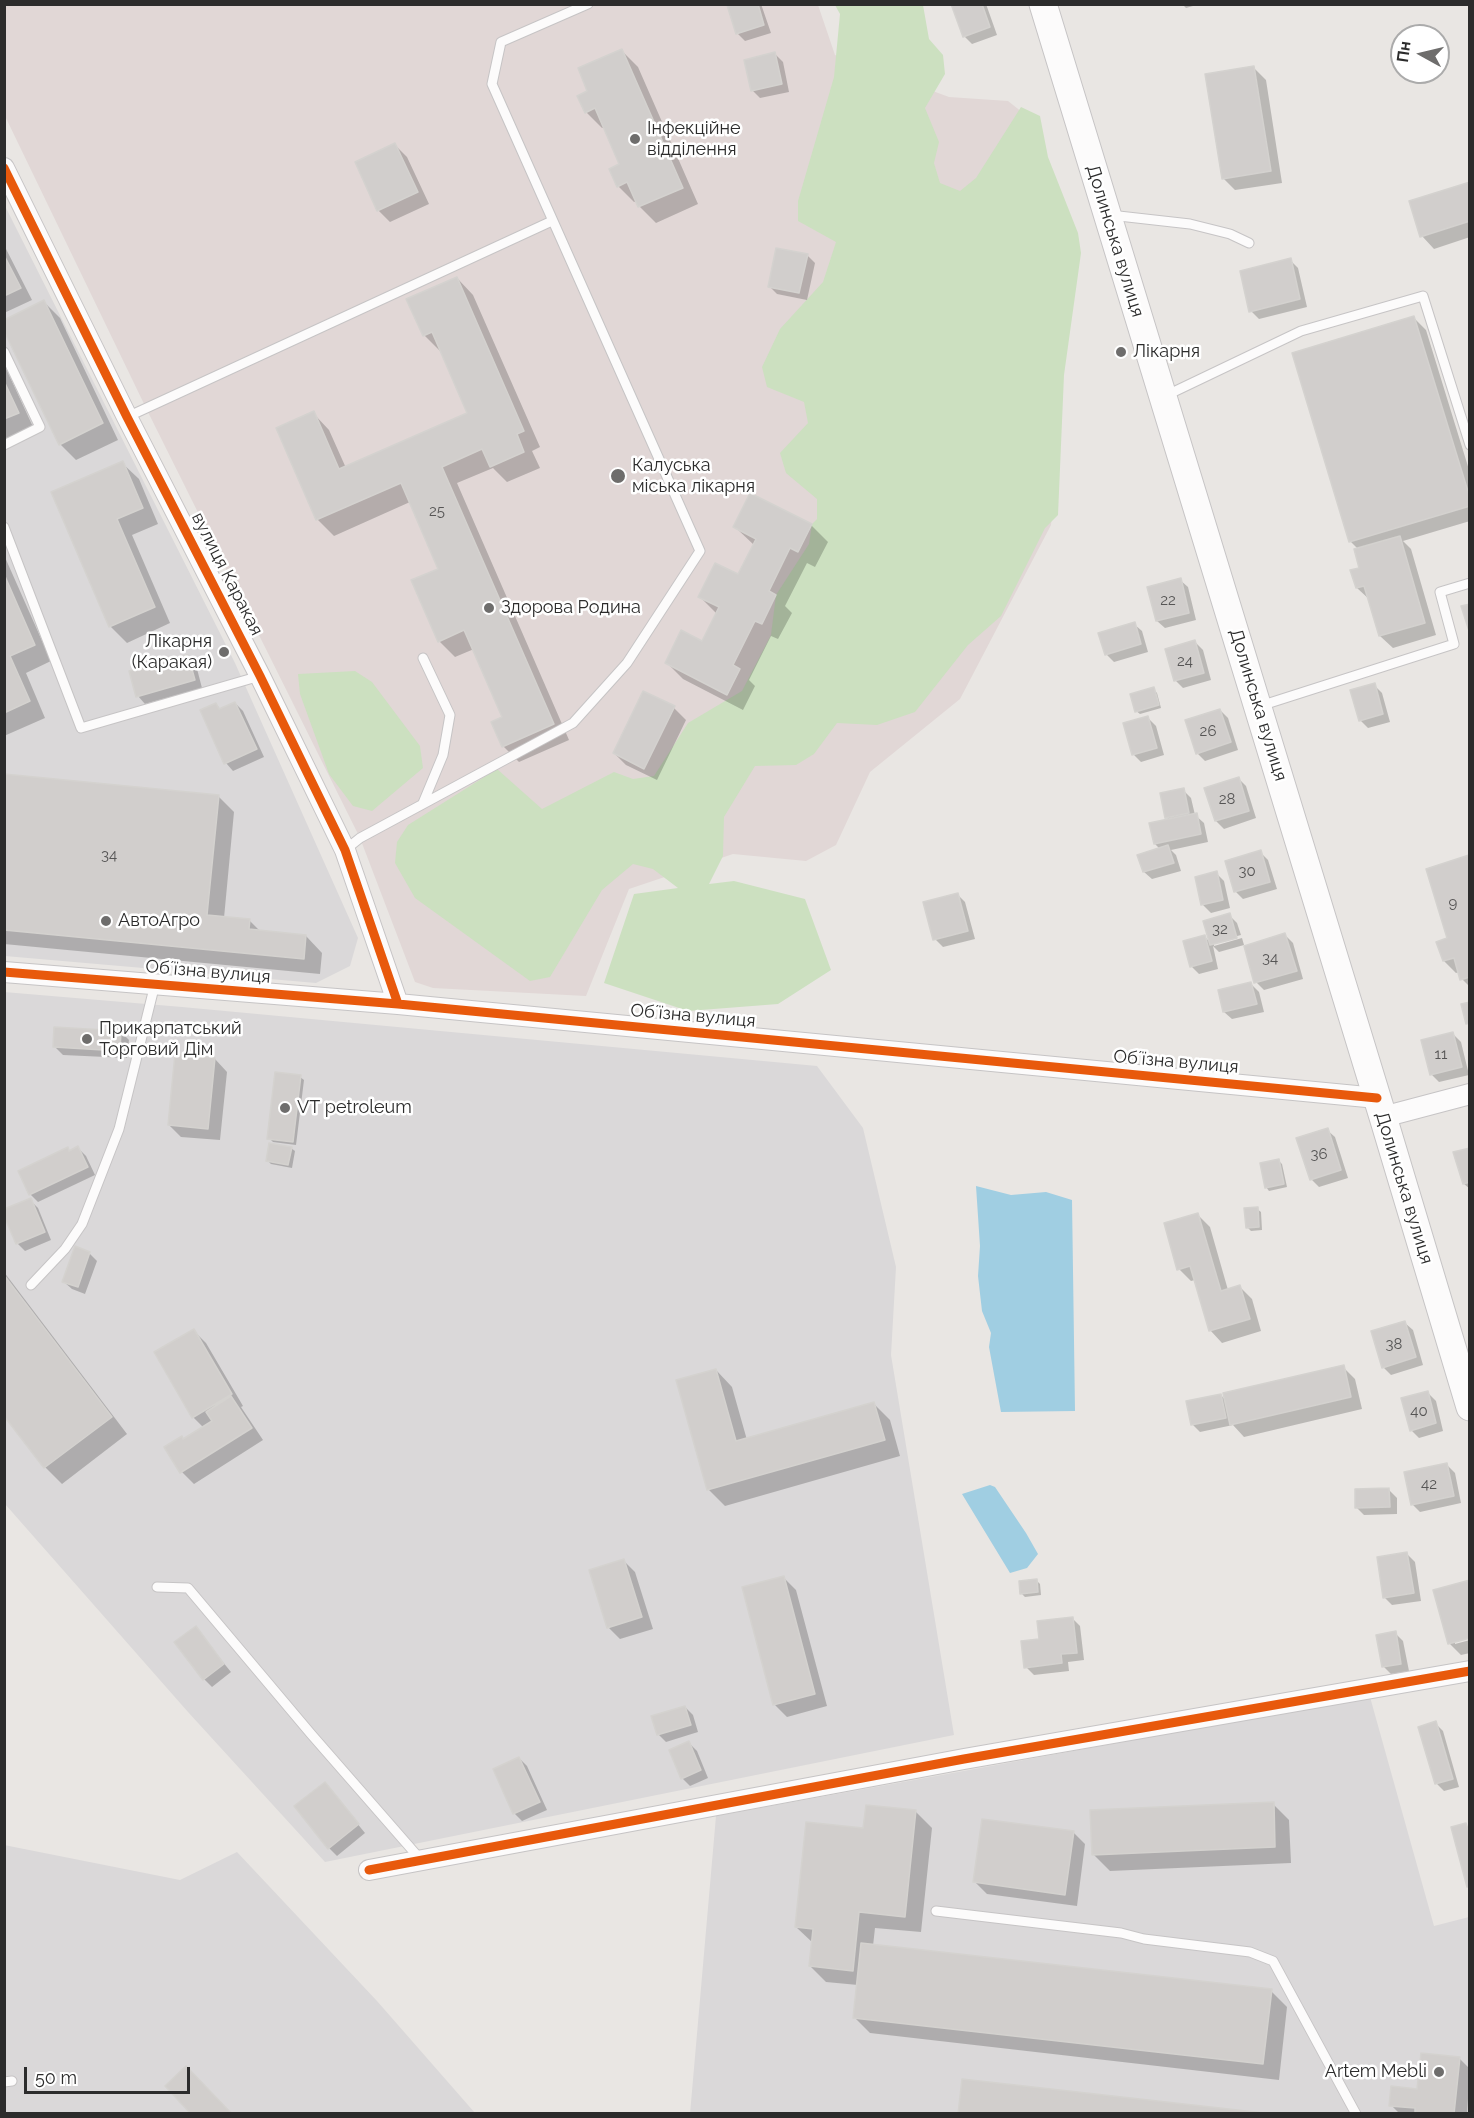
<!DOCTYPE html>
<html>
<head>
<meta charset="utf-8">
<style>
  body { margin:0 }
  #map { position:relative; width:1474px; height:2118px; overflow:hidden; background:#e9e6e3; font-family:Raleway,sans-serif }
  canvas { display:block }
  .frame { position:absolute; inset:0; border:6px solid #2c2c2c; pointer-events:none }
  .north { position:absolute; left:1390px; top:24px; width:60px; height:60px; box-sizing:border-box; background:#fff; border:2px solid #ababab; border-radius:50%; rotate:278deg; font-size:16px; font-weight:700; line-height:24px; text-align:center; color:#2c2c2c }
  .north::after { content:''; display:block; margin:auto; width:21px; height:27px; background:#6e6d6c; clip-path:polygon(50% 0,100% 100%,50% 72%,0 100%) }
  .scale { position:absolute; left:24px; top:2067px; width:166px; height:27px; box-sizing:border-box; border:3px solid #2c2c2c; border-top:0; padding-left:8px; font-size:18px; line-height:21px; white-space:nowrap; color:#2c2c2c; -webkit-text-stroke:4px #fff; paint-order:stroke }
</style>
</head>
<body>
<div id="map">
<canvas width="1474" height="2118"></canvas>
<div class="frame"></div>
<div class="north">Пн</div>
<div class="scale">50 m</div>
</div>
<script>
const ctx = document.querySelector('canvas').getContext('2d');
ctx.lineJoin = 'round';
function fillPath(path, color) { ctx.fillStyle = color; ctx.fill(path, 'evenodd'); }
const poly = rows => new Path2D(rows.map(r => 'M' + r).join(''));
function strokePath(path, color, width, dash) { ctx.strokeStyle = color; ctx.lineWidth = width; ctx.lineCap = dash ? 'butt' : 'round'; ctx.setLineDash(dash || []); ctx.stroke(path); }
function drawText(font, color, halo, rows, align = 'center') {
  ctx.font = font + ' Raleway,sans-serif'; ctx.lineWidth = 5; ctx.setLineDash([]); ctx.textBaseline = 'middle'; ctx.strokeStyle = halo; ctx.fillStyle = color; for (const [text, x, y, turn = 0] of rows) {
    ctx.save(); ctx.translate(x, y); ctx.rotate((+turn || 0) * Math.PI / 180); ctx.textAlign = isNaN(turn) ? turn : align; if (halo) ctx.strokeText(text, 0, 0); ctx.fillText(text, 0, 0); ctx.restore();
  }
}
fillPath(poly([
  [4,204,235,663,358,938,350,966,316,983,5,956],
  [4,992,182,1007,817,1066,863,1128,896,1267,891,1355,954,1735,325,1862,188,1712,5,1504],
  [1370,1697,1434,1926,1469,1917,1469,2113,690,2114,716,1816],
  [4,1845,180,1880,237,1852,377,2001,475,2113,5,2113]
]), '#dad8d9');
fillPath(poly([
  [5,5,818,5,835,55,949,97,1008,101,1032,120,1060,427,1051,525,960,699,870,772,836,845,806,861,733,854,629,889,586,996,433,988,415,982,360,838,146,408,5,116]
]), '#e1d7d6');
fillPath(poly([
  [835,5,923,5,929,39,943,55,945,74,925,108,939,142,934,163,940,183,960,191,976,178,1021,107,1040,116,1048,157,1078,233,1081,253,1064,375,1058,515,1045,528,1001,616,968,645,915,712,877,725,837,723,814,754,796,765,755,766,724,817,723,856,709,884,734,881,805,899,831,970,778,1004,688,1011,604,983,634,894,678,888,653,869,633,864,602,890,550,977,530,981,415,898,395,863,397,842,408,825,497,769,542,809,614,772,633,779,654,776,688,723,742,691,771,635,776,595,809,544,812,524,817,519,817,499,786,473,780,453,808,423,804,402,767,387,762,367,780,329,823,282,836,242,798,221,798,201,834,77,840,14],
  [355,671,372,682,420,746,423,768,372,811,353,806,329,774,300,694,298,674]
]), '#cce0c0');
fillPath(poly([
  [976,1186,1011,1195,1046,1192,1072,1200,1075,1411,1001,1412,989,1347,991,1333,982,1311,978,1276,980,1246],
  [990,1485,995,1487,1026,1533,1038,1554,1027,1568,1010,1573,962,1494]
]), '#a0cee2');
fillPath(poly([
  [734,4,761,4,771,33,745,41,737,33,729,6],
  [953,4,986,4,997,35,972,44,964,36],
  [1182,4,1200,4,1186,8],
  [622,51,638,67,698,204,656,223,639,206,637,201,634,202,618,186,621,165,605,127,602,128,586,112,589,92],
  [775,54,783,62,789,92,760,98,752,90],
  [1254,68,1266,80,1282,183,1235,190,1223,178],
  [395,145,407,157,429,204,390,222,378,210],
  [1470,183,1470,237,1434,249,1422,236],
  [4,245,32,300,4,313],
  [807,255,815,263,807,300,777,294,769,286],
  [1290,260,1298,268,1307,307,1259,319,1251,311],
  [457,278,473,295,540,447,532,451,540,468,507,482,493,468,457,483,569,740,519,762,503,746,504,717,474,649,455,657,439,641,440,569,410,502,334,536,317,519,278,429,313,413,329,430,346,468,469,413,442,350,440,351,424,335],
  [44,302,60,318,118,440,76,460,60,444],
  [1414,318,1426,330,1470,473,1470,521,1403,541,1411,549,1436,635,1393,648,1380,636,1370,600,1357,588,1361,569,1358,549,1350,541],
  [4,364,34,429,4,443],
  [122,463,139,479,158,524,132,535,170,623,127,643,110,626,53,493],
  [751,495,811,525,828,542,815,567,807,563,785,606,792,613,778,639,771,636,749,680,755,686,743,710,683,679,667,663,703,643,716,613,700,597,738,576,754,545,735,527],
  [4,555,51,661,26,673,45,718,4,736],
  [1180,580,1188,587,1196,620,1165,628,1157,621],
  [1134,624,1142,631,1148,652,1114,662,1106,654],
  [1195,642,1203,650,1211,680,1183,688,1175,680],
  [188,657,196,665,202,688,145,704,138,696],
  [1374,685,1382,693,1390,722,1368,728,1360,720],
  [1153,689,1157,693,1161,708,1140,714,1136,711],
  [644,693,674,708,686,720,657,780,626,765,614,753],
  [235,703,243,711,264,757,233,771,226,763,202,711,216,704,221,710],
  [1220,710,1228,718,1238,750,1205,761,1197,753],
  [1148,718,1156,726,1164,755,1141,762,1133,754],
  [4,775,218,796,234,812,224,918,249,920,261,932,306,936,322,953,320,974,4,944],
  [1238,778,1246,786,1256,818,1224,829,1216,821],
  [1183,790,1191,798,1195,815,1204,823,1208,842,1171,850,1176,855,1181,871,1152,879,1144,872,1160,849,1155,844,1170,821,1166,817],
  [1260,852,1268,860,1277,889,1243,899,1236,892],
  [1469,856,1470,857,1470,987,1462,979,1459,972,1456,973,1444,961],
  [1216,873,1224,881,1230,908,1211,913,1203,905,1196,878],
  [957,894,965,902,975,939,943,947,935,939],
  [1229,915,1237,923,1241,935,1214,942,1214,946,1242,938,1244,945,1219,952,1213,946,1218,969,1199,974,1191,966,1205,937,1211,943],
  [1285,935,1293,943,1303,979,1264,990,1256,982],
  [1251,984,1259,992,1264,1012,1232,1019,1224,1012],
  [121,1032,129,1040,127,1058,63,1055,55,1047],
  [1453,1034,1461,1042,1469,1075,1439,1082,1431,1074],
  [215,1059,227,1072,220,1140,181,1137,169,1125],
  [300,1077,304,1080,296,1145,273,1142,269,1138],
  [1327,1130,1335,1137,1348,1178,1319,1187,1311,1179],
  [78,1148,86,1156,95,1175,38,1202,30,1194,67,1149,70,1152],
  [291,1148,295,1151,292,1168,271,1164,268,1161],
  [1470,1149,1470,1189,1464,1184],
  [1279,1161,1282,1164,1287,1187,1269,1191,1266,1187],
  [30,1200,38,1208,51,1240,25,1251,17,1243],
  [1257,1209,1261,1212,1262,1230,1251,1231,1247,1227],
  [1198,1215,1210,1227,1228,1290,1240,1287,1252,1299,1261,1331,1222,1343,1210,1330,1195,1280,1191,1281,1179,1269],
  [89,1253,97,1261,85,1294,72,1289,64,1282],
  [4,1272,127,1434,62,1484,45,1467,4,1413],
  [1405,1323,1413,1330,1423,1365,1391,1375,1383,1367],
  [194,1331,206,1343,243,1406,241,1407,263,1440,194,1484,182,1472,166,1447,184,1440,204,1428,193,1417],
  [1343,1367,1355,1379,1362,1409,1244,1437,1233,1425,1200,1432,1192,1424,1221,1395,1226,1401],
  [716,1370,732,1387,747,1440,874,1404,890,1420,900,1456,725,1506,708,1489],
  [1428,1393,1436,1401,1443,1431,1419,1438,1411,1430],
  [1447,1465,1455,1473,1461,1503,1420,1512,1412,1504],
  [1389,1490,1397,1498,1397,1514,1364,1515,1356,1507],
  [1407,1554,1415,1562,1421,1601,1392,1605,1384,1597],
  [623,1560,635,1572,653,1629,620,1639,608,1627],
  [784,1578,796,1590,827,1706,787,1717,775,1705,744,1588],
  [1036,1580,1040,1584,1041,1595,1025,1597,1022,1594],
  [1072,1618,1080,1626,1084,1660,1068,1662,1069,1671,1034,1675,1026,1667],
  [195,1628,231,1672,212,1687,204,1679],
  [1395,1633,1403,1641,1409,1671,1391,1674,1383,1666],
  [1455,1640,1455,1644,1470,1640,1470,1653,1461,1655,1449,1643],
  [685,1707,693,1715,698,1732,666,1742,658,1734],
  [1435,1723,1443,1731,1459,1787,1444,1791,1436,1783],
  [689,1743,697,1751,708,1778,690,1786,682,1778],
  [519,1758,527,1766,547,1810,522,1821,514,1813],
  [325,1784,365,1833,337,1856,329,1848],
  [1273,1804,1289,1820,1291,1863,1110,1871,1094,1855],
  [916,1812,932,1828,921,1932,875,1928,873,1946,1271,1991,1287,2007,1279,2080,870,2033,854,2017,858,1985,826,1982,810,1966,813,1943,796,1927,865,1830],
  [1073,1832,1085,1844,1077,1906,987,1894,975,1882],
  [1460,2059,1470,2069,1467,2114,1400,2114,1391,2105,1418,2091]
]), '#0003');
const building = poly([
  [758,4,764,25,736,34,727,5,758,4],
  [951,4,982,4,990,27,963,37,951,4],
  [622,49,683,188,638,207,627,182,617,187,609,169,619,164,595,108,585,113,577,96,587,91,578,68,622,49],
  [775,52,782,84,751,91,744,60,775,52],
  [1254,66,1271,171,1222,179,1205,74,1254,66],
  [395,143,418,192,377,211,355,162,395,143],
  [1470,182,1470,221,1420,237,1409,201,1470,182],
  [776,248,808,254,799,293,768,287,776,248],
  [4,255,21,288,4,296,4,255],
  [1291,258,1300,299,1249,312,1240,271,1291,258],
  [457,277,524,431,517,434,524,452,490,467,482,449,442,467,554,724,502,747,491,722,502,717,464,630,438,642,411,580,438,569,401,483,316,520,276,428,314,411,339,469,467,413,432,332,423,336,406,299,457,277],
  [44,300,103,423,59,445,4,331,4,320,44,300],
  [1414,316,1470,498,1470,506,1349,542,1292,353,1414,316],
  [4,381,19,413,4,419,4,381],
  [123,461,143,508,117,519,155,607,109,627,51,492,123,461],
  [750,493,812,524,798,552,790,548,769,591,776,595,762,624,755,621,733,665,740,669,727,695,665,663,681,630,702,641,719,607,698,597,715,563,738,574,756,539,733,527,750,493],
  [1400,536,1425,623,1379,636,1364,586,1356,588,1350,570,1359,568,1354,549,1400,536],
  [4,574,35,645,10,656,30,701,4,713,4,574],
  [1181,578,1189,613,1156,621,1147,587,1181,578],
  [1470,604,1470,634,1461,606,1470,604],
  [1135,622,1141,644,1105,655,1098,633,1135,622],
  [1195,640,1204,673,1174,681,1165,649,1195,640],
  [188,655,195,680,136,697,129,671,188,655],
  [1375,683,1383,714,1359,721,1350,690,1375,683],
  [1154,687,1159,705,1135,712,1130,694,1154,687],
  [643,691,675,706,644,769,613,753,643,691],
  [235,702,257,749,224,764,200,710,216,703,219,709,235,702],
  [1220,709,1231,742,1196,754,1185,720,1220,709],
  [1148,716,1157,748,1132,755,1123,723,1148,716],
  [4,774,219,795,207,915,250,919,249,929,306,935,304,959,4,930,4,774],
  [1239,777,1249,811,1215,821,1204,788,1239,777],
  [1184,788,1189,813,1165,818,1160,793,1184,788],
  [1197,813,1201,834,1154,844,1149,823,1197,813],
  [1168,845,1174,863,1143,872,1137,855,1168,845],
  [1261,850,1270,882,1234,892,1225,861,1261,850],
  [1469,855,1470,977,1460,980,1454,958,1443,961,1436,942,1447,938,1426,869,1469,855],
  [1217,871,1223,900,1201,905,1195,877,1217,871],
  [958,893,968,931,933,940,923,902,958,893],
  [1230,913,1237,938,1210,945,1203,921,1230,913],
  [1285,933,1297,971,1254,983,1244,946,1285,933],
  [1205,935,1212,961,1190,967,1183,941,1205,935],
  [1251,982,1257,1004,1223,1012,1218,990,1251,982],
  [1470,1002,1470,1023,1466,1024,1461,1004,1470,1002],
  [54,1027,121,1031,120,1051,53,1047,54,1027],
  [1453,1032,1462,1067,1430,1075,1421,1040,1453,1032],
  [175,1054,215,1058,208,1129,168,1125,175,1054],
  [275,1072,301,1075,293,1142,267,1139,275,1072],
  [1328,1128,1341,1170,1310,1180,1296,1138,1328,1128],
  [269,1143,292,1147,288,1165,266,1161,269,1143],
  [78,1146,88,1167,29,1195,18,1171,68,1147,69,1151,78,1146],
  [1470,1148,1470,1182,1463,1184,1453,1152,1470,1148],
  [1279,1159,1284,1184,1265,1188,1260,1163,1279,1159],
  [31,1198,45,1232,16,1244,4,1216,4,1209,31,1198],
  [1258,1207,1259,1227,1246,1228,1244,1208,1258,1207],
  [1198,1213,1221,1291,1240,1285,1250,1319,1209,1331,1190,1266,1177,1270,1164,1223,1198,1213],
  [75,1246,90,1252,78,1287,62,1282,75,1246],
  [4,1275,112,1417,44,1468,4,1416,4,1275],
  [1405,1321,1416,1357,1382,1368,1371,1331,1405,1321],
  [194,1329,232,1394,192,1418,154,1352,194,1329],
  [1344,1365,1351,1397,1230,1425,1223,1393,1344,1365],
  [716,1369,736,1441,874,1402,885,1440,707,1490,676,1380,716,1369],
  [1428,1391,1436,1423,1410,1431,1401,1398,1428,1391],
  [1221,1394,1226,1418,1191,1425,1186,1401,1221,1394],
  [231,1396,252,1428,180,1473,164,1447,182,1436,183,1439,212,1421,206,1412,231,1396],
  [1447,1463,1454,1496,1411,1505,1404,1472,1447,1463],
  [1389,1488,1390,1507,1355,1508,1355,1489,1389,1488],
  [1407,1552,1414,1593,1383,1598,1377,1557,1407,1552],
  [624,1559,642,1617,607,1628,589,1570,624,1559],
  [784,1576,815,1694,773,1705,742,1587,784,1576],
  [1037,1579,1038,1592,1020,1594,1019,1581,1037,1579],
  [1470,1580,1470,1638,1448,1644,1433,1590,1470,1580],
  [1073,1617,1077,1653,1061,1654,1062,1663,1024,1668,1021,1641,1039,1639,1037,1621,1073,1617],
  [196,1626,224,1664,203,1680,174,1642,196,1626],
  [1396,1631,1401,1664,1382,1667,1376,1635,1396,1631],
  [685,1706,691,1725,657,1735,651,1716,685,1706],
  [1436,1721,1453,1779,1435,1784,1418,1727,1436,1721],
  [689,1741,701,1770,681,1779,669,1750,689,1741],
  [519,1757,540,1802,513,1814,493,1769,519,1757],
  [325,1782,359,1824,328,1849,294,1806,325,1782],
  [1274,1802,1275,1847,1092,1855,1090,1810,1274,1802],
  [866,1805,916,1810,905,1917,859,1912,853,1971,809,1966,813,1929,795,1927,806,1822,863,1828,866,1805],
  [982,1819,1074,1831,1065,1895,973,1882,982,1819],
  [1466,1823,1470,1836,1470,1886,1467,1887,1451,1827,1466,1823],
  [861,1943,1272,1989,1263,2064,853,2018,861,1943],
  [1421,2053,1460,2057,1454,2114,1415,2114,1415,2108,1389,2106,1391,2086,1417,2089,1421,2053],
  [186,2066,232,2114,191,2114,165,2086,186,2066],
  [962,2079,1273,2114,958,2114,962,2079]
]);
fillPath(building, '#d1cecc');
strokePath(building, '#d4d2cf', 1.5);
const service = poly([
  [1110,215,1190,224,1230,234,1249,243],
  [4,352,40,427,4,445],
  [1165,396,1301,331,1423,296,1470,445],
  [127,417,552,221],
  [4,527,81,728,260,676],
  [1260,706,1454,644,1440,592,1470,583],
  [423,803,443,755,450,715,423,658],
  [345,850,360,838,573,723,627,663,700,551,492,84,501,42,588,4],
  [31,1285,65,1249,82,1224,119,1129,155,984],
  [157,1587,188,1588,311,1734,421,1860],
  [936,1911,1121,1933,1144,1939,1250,1952,1273,1961,1356,2114],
  [4,2082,12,2081]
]);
const minor = poly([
  [4,168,127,417,260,676,345,850,398,1004],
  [4,972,398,1004,1377,1098],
  [1383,1117,1470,1094],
  [369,1870,964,1759,1470,1671]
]);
const secondary = poly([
  [1043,4,1383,1117,1470,1407]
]);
strokePath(service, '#c6c4c5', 11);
strokePath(minor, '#c6c4c5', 22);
strokePath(secondary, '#c6c4c5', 29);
strokePath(service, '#fcfbfb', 9);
strokePath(minor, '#fcfbfb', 20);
strokePath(secondary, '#fcfbfb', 27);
strokePath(poly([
  [4,168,127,417,260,676,345,850,398,1004],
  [4,972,398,1004,1377,1098],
  [369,1870,964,1759,1470,1671]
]), '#e8590c', 9);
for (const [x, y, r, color] of [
  [635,139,6,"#6e6d6c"],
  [1121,352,6,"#6e6d6c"],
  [618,476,8,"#6e6d6c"],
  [489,608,6,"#6e6d6c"],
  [224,652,6,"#6e6d6c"],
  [106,921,6,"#6e6d6c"],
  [87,1039,6,"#6e6d6c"],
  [285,1108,6,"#6e6d6c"],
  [1439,2072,6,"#6e6d6c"]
]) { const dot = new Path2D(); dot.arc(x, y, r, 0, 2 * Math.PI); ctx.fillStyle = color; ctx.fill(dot); strokePath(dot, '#fff', 2); }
drawText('15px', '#565555', null, [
  ["25",437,511],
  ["22",1168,600],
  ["24",1185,661],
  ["26",1208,731],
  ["28",1227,799],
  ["34",109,855],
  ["30",1247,871],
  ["9",1453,903],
  ["32",1220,929],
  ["34",1270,958],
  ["11",1441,1054],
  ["36",1319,1154],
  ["38",1394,1344],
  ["40",1419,1411],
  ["42",1429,1484]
]);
drawText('18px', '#2c2c2c', '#fff', [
  ["Інфекційне",647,129],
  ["відділення",647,150],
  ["Лікарня",1133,352],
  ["Калуська",632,466],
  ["міська лікарня",632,487],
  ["Здорова Родина",501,608],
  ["Лікарня",212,642,"right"],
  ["(Каракая)",212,663,"right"],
  ["АвтоАгро",118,921],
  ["Прикарпатський",99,1029],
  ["Торговий Дім",99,1050],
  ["VT petroleum",297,1108],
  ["Artem Mebli",1427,2072,"right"]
], 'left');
drawText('18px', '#2c2c2c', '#fff', [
  ["Долинська вулиця",1115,241,73],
  ["вулиця Каракая",227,574,63],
  ["Долинська вулиця",1258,705,73],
  ["Обʼїзна вулиця",208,972,5],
  ["Обʼїзна вулиця",693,1016,5],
  ["Обʼїзна вулиця",1176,1062,5],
  ["Долинська вулиця",1404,1188,73]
]);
</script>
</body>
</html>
